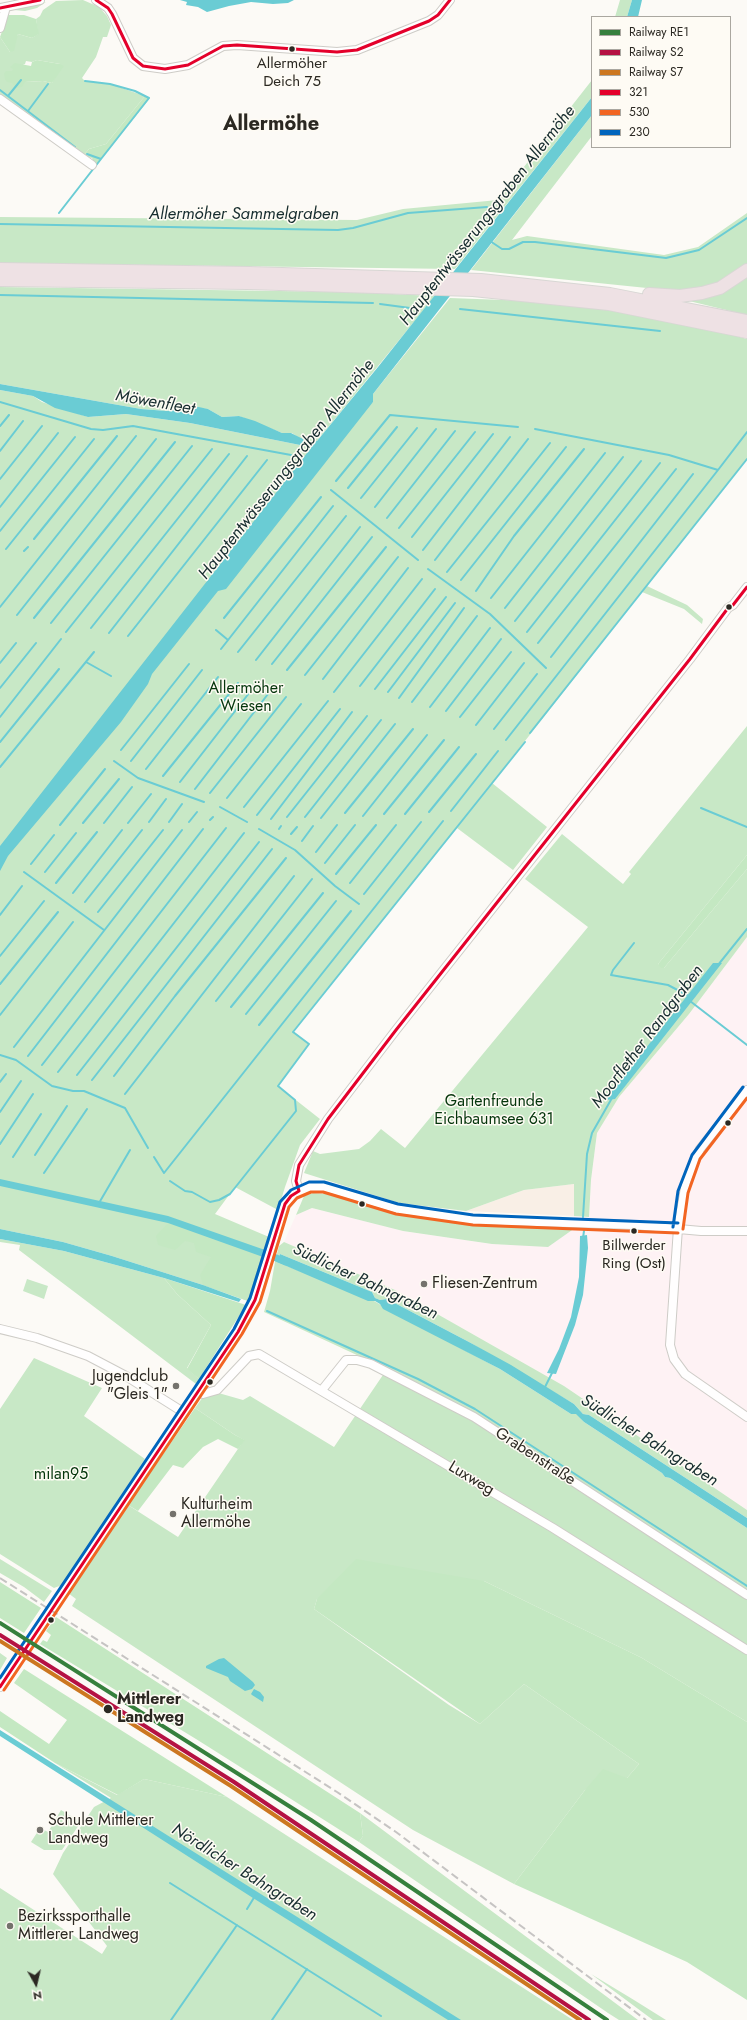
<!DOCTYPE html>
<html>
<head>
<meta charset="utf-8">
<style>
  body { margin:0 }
  #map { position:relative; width:747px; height:2020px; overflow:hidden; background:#fcfaf6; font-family:Jost,sans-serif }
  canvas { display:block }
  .legend { position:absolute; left:591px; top:16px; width:140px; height:132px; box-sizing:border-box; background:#fefbf4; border:1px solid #aaa7a0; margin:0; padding:5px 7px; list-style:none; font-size:12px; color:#2b2822 }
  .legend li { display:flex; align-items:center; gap:8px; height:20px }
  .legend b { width:20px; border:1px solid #aaa7a0 }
  .north { position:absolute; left:16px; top:1964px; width:40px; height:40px; -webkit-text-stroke:3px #fefbf4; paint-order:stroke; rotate:172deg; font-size:11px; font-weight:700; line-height:16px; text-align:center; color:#2b2822 }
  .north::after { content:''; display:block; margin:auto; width:14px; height:18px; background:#2b2822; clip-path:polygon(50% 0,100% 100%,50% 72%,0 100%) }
</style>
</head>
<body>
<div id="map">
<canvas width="747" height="2020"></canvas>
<ul class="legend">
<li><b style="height:5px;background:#36803d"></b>Railway RE1</li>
<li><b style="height:5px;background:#b51143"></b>Railway S2</li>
<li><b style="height:5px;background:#cc7720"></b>Railway S7</li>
<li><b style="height:5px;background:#e4002b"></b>321</li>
<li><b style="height:5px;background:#f26522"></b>530</li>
<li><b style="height:5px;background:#0065bd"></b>230</li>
</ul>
<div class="north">N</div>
</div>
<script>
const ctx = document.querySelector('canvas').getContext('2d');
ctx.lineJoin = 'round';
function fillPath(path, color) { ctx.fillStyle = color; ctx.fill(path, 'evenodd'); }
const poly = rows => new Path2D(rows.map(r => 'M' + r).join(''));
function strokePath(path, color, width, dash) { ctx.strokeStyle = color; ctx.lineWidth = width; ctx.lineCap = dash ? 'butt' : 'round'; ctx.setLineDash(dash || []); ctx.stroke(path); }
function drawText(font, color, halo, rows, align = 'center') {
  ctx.font = font + ' Jost,sans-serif'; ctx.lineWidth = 3; ctx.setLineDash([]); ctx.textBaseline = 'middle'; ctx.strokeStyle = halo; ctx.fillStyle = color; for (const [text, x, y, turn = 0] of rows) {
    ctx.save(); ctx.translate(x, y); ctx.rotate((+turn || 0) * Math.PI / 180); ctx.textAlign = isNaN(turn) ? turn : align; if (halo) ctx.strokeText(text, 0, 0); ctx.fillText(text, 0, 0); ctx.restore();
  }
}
fillPath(poly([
  [574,1184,574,1216,466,1211,524,1190]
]), '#f9efe6');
fillPath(poly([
  [747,937,747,1510,564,1386,395,1290,284,1242,296,1215,312,1208,403,1231,492,1244,548,1246,575,1228,574,1216,589,1217,591,1180,597,1133,619,1097,689,1014]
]), '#fef2f4');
fillPath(poly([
  [83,0,99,7,107,16,111,25,107,37,103,37,96,57,82,78,85,81,110,84,145,96,106,144,89,149,83,156,0,95,0,37,10,52,18,34,32,38,38,34,36,19,40,16,43,10,56,1],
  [37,60,60,64,52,83,43,81,25,82,13,69,25,64,26,61,32,62],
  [620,0,632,0,627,17,615,17],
  [46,2,37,8,25,11,14,10],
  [592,80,592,97,455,269,0,263,0,217,357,220,403,209,498,200],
  [592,115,592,136,512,240,527,236,664,255,698,247,747,213,747,264,726,282,686,292,471,270],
  [747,275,747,315,689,301,688,299],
  [0,287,349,292,435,296,317,441,312,442,309,446,311,448,373,402,373,394,450,298,531,301,614,311,729,334,747,339,747,459,647,586,687,605,703,619,702,624,684,609,642,592,492,783,547,827,513,870,457,828,293,1031,309,1044,278,1086,320,1119,300,1145,285,1187,278,1210,235,1187,215,1214,269,1237,248,1301,203,1285,112,1256,63,1242,0,1229,0,390,33,396,42,402,88,417,126,414,190,423,300,445,305,442,292,433,282,433,239,416,222,417,208,409,184,407,167,411,141,409,0,384],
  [747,726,747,855,658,964,664,968,747,869,747,937,689,1014,619,1097,597,1133,591,1180,589,1217,574,1216,574,1184,524,1190,466,1211,399,1203,304,1173,313,1151,320,1154,359,1149,370,1141,381,1129,405,1148,588,927,525,879,562,834,623,884,631,874,629,872],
  [313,1193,328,1194,394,1214,463,1223,575,1228,548,1247,492,1244,403,1231,312,1208,296,1215,304,1196],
  [0,1239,64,1251,164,1278,177,1294,211,1325,187,1368,199,1379,196,1384,19,1250,20,1245,0,1242],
  [284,1242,395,1290,564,1386,747,1510,747,1518,589,1415,583,1414,574,1404,469,1342,387,1299,380,1300,375,1298,372,1292,280,1254,277,1262,374,1301,409,1321,500,1369,571,1414,576,1413,584,1422,662,1473,665,1477,670,1478,747,1528,747,1722,642,1658,484,1581,317,1599,314,1609,449,1705,480,1724,524,1684,639,1764,627,1778,585,1790,514,1884,413,1830,72,1606,76,1599,68,1593,128,1505,178,1537,244,1440,235,1435,195,1408,208,1390,243,1400,250,1396,334,1447,387,1369,264,1312,270,1291,275,1262,279,1246],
  [27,1279,48,1286,44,1299,23,1291],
  [34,1358,102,1388,84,1416,145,1459,62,1585,54,1588,0,1554,0,1409],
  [0,1559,52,1591,44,1602,24,1587,0,1573],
  [0,1653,7,1658,0,1670],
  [55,1763,117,1795,144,1779,227,1797,573,2020,0,2020,0,1888,102,1954,107,1946,53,1874,63,1853,94,1807,111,1798],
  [61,1810,81,1822,62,1850,44,1850,31,1842,40,1828,48,1832],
  [360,1813,544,1950,638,2020,619,2020,608,2013,359,1842,363,1836],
  [591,1974,634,2000,666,2020,653,2020]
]), '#c8e8c6');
fillPath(poly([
  [8,15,24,15,36,19,39,34,32,38,18,34,14,51,10,52,0,37],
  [37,60,60,64,64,66,52,83,43,81,25,82,22,87,17,88,12,83,7,82,5,79,4,74,6,71,12,71,13,69,10,67,15,63,31,66,32,62],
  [145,96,150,98,95,167,92,165,94,162,92,158,83,156,89,149,106,144],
  [747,855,747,869,664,968,661,968,658,964],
  [168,1223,263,1257,248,1301,203,1285,200,1275,211,1257,196,1252,194,1243,185,1241,175,1250,158,1245,156,1236],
  [164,1278,246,1305,199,1379,187,1369,211,1325,177,1294],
  [195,1408,235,1435,245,1440,238,1449,218,1439,203,1447,183,1468,173,1465,138,1511,128,1505],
  [356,1559,484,1581,642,1658,747,1722,747,2000,687,1962,514,1884,585,1790,603,1769,627,1778,639,1764,524,1684,480,1724,314,1609,317,1599],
  [0,1582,41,1608,24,1633,0,1618],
  [56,1617,360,1813,363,1836,359,1842,196,1739,40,1644,43,1640,47,1642,51,1635,46,1631],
  [24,1669,227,1797,144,1779,118,1795,55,1763,0,1727,0,1711,49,1744,67,1720,14,1683]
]), '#c4e8c2');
fillPath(poly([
  [180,0,294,0,288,3,273,4,251,2,229,6,207,12,198,7,186,5,187,2],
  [632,0,642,0,638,17,627,17],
  [592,97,592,115,373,394,373,402,226,589,218,591,152,674,148,684,121,722,8,856,0,871,0,846,311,448,309,446,312,442,317,441,378,367],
  [0,384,141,409,167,411,194,406,208,409,222,417,239,416,255,421,282,433,291,433,303,439,305,442,300,445,190,423,126,414,88,417,55,408,33,396,0,390],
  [713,963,722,963,615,1099,605,1100],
  [0,1179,168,1216,265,1250,263,1257,168,1223,0,1186],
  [0,1229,63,1242,112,1256,203,1285,241,1299,239,1302,164,1278,64,1251,0,1239],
  [587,1235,588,1248,583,1295,575,1325,556,1374,547,1373,559,1349,571,1317,579,1277,580,1236],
  [280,1254,372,1292,375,1298,380,1300,387,1299,469,1342,511,1365,574,1404,583,1414,589,1415,747,1518,747,1528,670,1478,665,1477,662,1473,584,1422,576,1414,571,1414,500,1369,383,1309,380,1304,375,1301,368,1301,277,1262],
  [224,1658,253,1682,255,1685,252,1689,245,1691,230,1681,228,1677,206,1668,206,1666,219,1659],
  [254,1689,260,1692,264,1697,263,1702,252,1695,251,1694],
  [0,1730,461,2020,448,2020,253,1898,0,1736]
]), '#6accd4');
strokePath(poly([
  [85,81,110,84,135,91,149,98,101,159,87,154],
  [0,90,75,147],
  [8,96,21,80],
  [28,111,48,84],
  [59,213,101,159],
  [0,224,338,230,353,228,408,213,487,207],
  [490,241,502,249,509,249,523,242,535,242,666,258,699,250,747,218],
  [0,295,373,303],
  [380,304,410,308],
  [460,309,660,331],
  [0,402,91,429,103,430,133,426,291,455],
  [0,426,9,415],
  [0,451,23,421],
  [718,470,747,432],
  [0,479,42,426],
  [336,481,390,415,518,427],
  [348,488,397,427],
  [331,490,418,560],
  [361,498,417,428],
  [0,507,58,433],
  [375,507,436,429],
  [387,518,455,431],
  [399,528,475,432],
  [0,531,75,437],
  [412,537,493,434],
  [34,539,117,436],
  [6,549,94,439],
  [423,550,510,437],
  [24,551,28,547],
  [435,560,528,439],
  [428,569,490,614,546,668],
  [447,572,550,443],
  [461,580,566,447],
  [476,591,514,536,584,449],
  [491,598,605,453],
  [0,607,136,436],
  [505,608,623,457],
  [17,615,156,439],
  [34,618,175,442],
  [224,618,321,497],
  [515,621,641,461],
  [51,623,192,446],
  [91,628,229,454],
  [216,630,228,640],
  [66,632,212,449],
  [527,632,660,463],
  [109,633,247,456],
  [128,636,267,460],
  [538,643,676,469],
  [221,649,333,506],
  [238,652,346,516],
  [551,657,693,474],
  [256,660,360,527],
  [86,662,111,676],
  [0,663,16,643],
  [272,664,372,537],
  [287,670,386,547],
  [305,675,398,557],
  [323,679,408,568],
  [360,686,435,589],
  [0,688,36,643],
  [375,689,446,597],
  [334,692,422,579],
  [388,692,455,603],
  [399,698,464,608],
  [412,702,477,616],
  [430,707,490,628],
  [446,711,501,639],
  [0,717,61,639],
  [460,717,511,652],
  [476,725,524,663],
  [494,729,537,674],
  [530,733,747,459],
  [506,740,718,470,669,455,535,429],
  [0,742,59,669],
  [121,750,189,664],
  [114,761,138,778,204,802],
  [131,761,202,670],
  [0,767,94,652],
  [146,769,218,677],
  [163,776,238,683],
  [180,782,253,688],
  [195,789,268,694],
  [210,793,286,697],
  [227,798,301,704],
  [220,807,247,822],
  [244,807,328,701],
  [701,808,747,827],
  [451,811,498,751],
  [429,812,476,754],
  [345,813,413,729],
  [384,814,444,740],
  [405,814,459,747],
  [257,815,340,709],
  [363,816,427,735],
  [287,817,367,716],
  [305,817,381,720],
  [321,818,395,724],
  [271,819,352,712],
  [210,820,213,817],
  [149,822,166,799],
  [169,822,182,804],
  [189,822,197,812],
  [83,823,119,779],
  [104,823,132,787],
  [128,823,151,794],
  [60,825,105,769],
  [259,829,295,850,335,886,359,904],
  [279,829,281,826],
  [291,834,297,827],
  [302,841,313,826],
  [316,852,337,825],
  [325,863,355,825],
  [31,864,54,835],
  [24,872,104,930],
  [45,872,76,833],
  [336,874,376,825],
  [56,883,97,832],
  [350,883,396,825],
  [73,893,122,830],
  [364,894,421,822],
  [85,902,142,830],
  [98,912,163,830],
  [0,915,22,886],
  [634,943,613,970,611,975,668,985,687,995],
  [0,956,44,901],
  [718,965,747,929],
  [0,984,58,912],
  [216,1001,312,879],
  [690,1001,747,1045],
  [231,1007,323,893],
  [246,1014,336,901],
  [0,1015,73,922],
  [259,1025,351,911],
  [14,1047,182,830],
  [0,1055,16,1060,52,1086,73,1091,84,1091,125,1108,148,1148],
  [28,1056,203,829],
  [42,1065,226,828],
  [58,1072,244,833],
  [77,1075,259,842],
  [114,1076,175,996,286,858],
  [92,1080,272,849],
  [0,1082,6,1074],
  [125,1094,294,876],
  [0,1112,21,1081],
  [0,1144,33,1094],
  [35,1155,67,1106],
  [13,1157,41,1114],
  [154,1157,164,1173,443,821],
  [44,1173,87,1109],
  [170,1181,185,1191,192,1192,210,1202,219,1200,230,1194,296,1111,295,1100,278,1086,309,1044,293,1032,525,742],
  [99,1203,130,1150],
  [583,1217,587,1154,592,1133,612,1098],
  [583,1238,584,1231],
  [267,1311,418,1379,475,1409,747,1586],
  [544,1389,553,1371],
  [170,1883,381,2016],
  [247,1909,255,1896],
  [171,2020,237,1925],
  [272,2020,307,1969]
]), '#6accd4', 2);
strokePath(poly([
  [264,1253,286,1262]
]), '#6accd4', 7);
const minor = poly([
  [96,0,108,8,112,14,133,58,143,66,165,69,188,65,223,46,237,45,337,52,357,50,429,21,438,15,450,0],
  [0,8,40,0],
  [0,28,6,7],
  [0,99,92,165],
  [747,1090,700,1149,686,1182,678,1228,670,1345,674,1359,685,1374,747,1417],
  [299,1191,296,1181,299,1165,328,1119,396,1030,690,659,728,608,733,605,747,587],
  [0,1329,37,1338,88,1356,126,1376,183,1412],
  [198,1390,203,1394,217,1390,249,1356,259,1354,553,1528,747,1650],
  [322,1390,346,1360,357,1360,371,1364,474,1417,747,1595],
  [0,1687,238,1332,255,1300,285,1204,294,1194,310,1187,324,1187,397,1209,473,1220,634,1225,701,1231,747,1231]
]);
const highway = poly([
  [0,269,249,273,481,280,610,294,747,321],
  [0,280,247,283,473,290,609,304,747,332],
  [649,294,680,296,702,293,720,288,747,270]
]);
strokePath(minor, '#ceccc7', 10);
strokePath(highway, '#d8d7d4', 14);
strokePath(minor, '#fffefe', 8);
strokePath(highway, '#eee1e4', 12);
strokePath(poly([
  [0,1578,337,1792,396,1832,646,2020]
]), '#c6c4c3', 2, [8, 4]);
strokePath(poly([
  [96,0,108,8,112,14,133,58,143,66,165,69,188,65,223,46,237,45,337,52,357,50,429,21,438,15,450,0],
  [0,8,40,0],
  [299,1191,296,1181,299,1165,328,1119,396,1030,690,659,728,608,733,605,747,587],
  [0,1687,238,1332,255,1300,285,1204,291,1196,299,1191]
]), '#e4002b', 3);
strokePath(poly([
  [683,1229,688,1193,700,1159,747,1098],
  [4,1690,242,1334,260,1302,289,1207,297,1198,311,1192,323,1192,396,1214,473,1225,678,1233]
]), '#f26522', 3);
strokePath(poly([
  [673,1227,678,1191,692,1155,743,1087],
  [0,1678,234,1329,250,1298,280,1202,291,1190,309,1182,324,1182,398,1204,473,1215,678,1223]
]), '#0065bd', 3);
strokePath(poly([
  [0,1623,311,1820,607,2020]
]), '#36803d', 4);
strokePath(poly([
  [0,1635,234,1782,589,2020]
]), '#b51143', 4);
strokePath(poly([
  [0,1641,231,1786,580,2020]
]), '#cc7720', 4);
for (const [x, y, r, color] of [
  [292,49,3.5,"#2b2822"],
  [729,607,3.5,"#2b2822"],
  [728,1123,3.5,"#2b2822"],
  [362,1204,3.5,"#2b2822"],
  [634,1231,3.5,"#2b2822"],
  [424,1284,4,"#74726c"],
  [210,1382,3.5,"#2b2822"],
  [176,1386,4,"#74726c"],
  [173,1514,4,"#74726c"],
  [51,1620,3.5,"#2b2822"],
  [108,1709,5,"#2b2822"],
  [40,1830,4,"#74726c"],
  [10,1926,4,"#74726c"]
]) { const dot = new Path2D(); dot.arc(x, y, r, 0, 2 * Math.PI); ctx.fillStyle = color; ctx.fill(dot); strokePath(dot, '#fefbf4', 1.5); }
drawText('15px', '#2b2822', '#fefbf4', [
  ["Allermöher",292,64],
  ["Deich 75",292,82],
  ["Billwerder",634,1246],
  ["Ring (Ost)",634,1264]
]);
drawText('16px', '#04350b', '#fefbf4', [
  ["Allermöher",246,689],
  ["Wiesen",246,707],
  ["Gartenfreunde",494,1102],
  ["Eichbaumsee 631",494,1120],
  ["milan95",61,1475]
]);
drawText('16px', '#2b2822', '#fefbf4', [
  ["Fliesen-Zentrum",432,1284],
  ["Jugendclub",168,1377,"right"],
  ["\"Gleis 1\"",168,1395,"right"],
  ["Kulturheim",181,1505],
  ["Allermöhe",181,1523],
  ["Schule Mittlerer",48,1821],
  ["Landweg",48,1839],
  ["Bezirkssporthalle",18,1917],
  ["Mittlerer Landweg",18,1935]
], 'left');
drawText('16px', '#2b2822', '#fefbf4', [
  ["Grabenstraße",535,1457,33],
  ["Luxweg",471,1479,31]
]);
drawText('bold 16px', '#2b2822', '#fefbf4', [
  ["Mittlerer",117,1700],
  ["Landweg",117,1718]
], 'left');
drawText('italic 17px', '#172d2f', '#fefbf4', [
  ["Allermöher Sammelgraben",244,215],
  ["Hauptentwässerungsgraben Allermöhe",488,216,-52],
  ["Möwenfleet",155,403,10],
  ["Hauptentwässerungsgraben Allermöhe",287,470,-52],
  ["Moorflether Randgraben",648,1037,-53],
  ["Südlicher Bahngraben",365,1282,25],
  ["Südlicher Bahngraben",649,1441,32],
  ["Nördlicher Bahngraben",244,1873,32]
]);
drawText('bold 20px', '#2b2822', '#fefbf4', [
  ["Allermöhe",271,125]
]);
</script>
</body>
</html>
